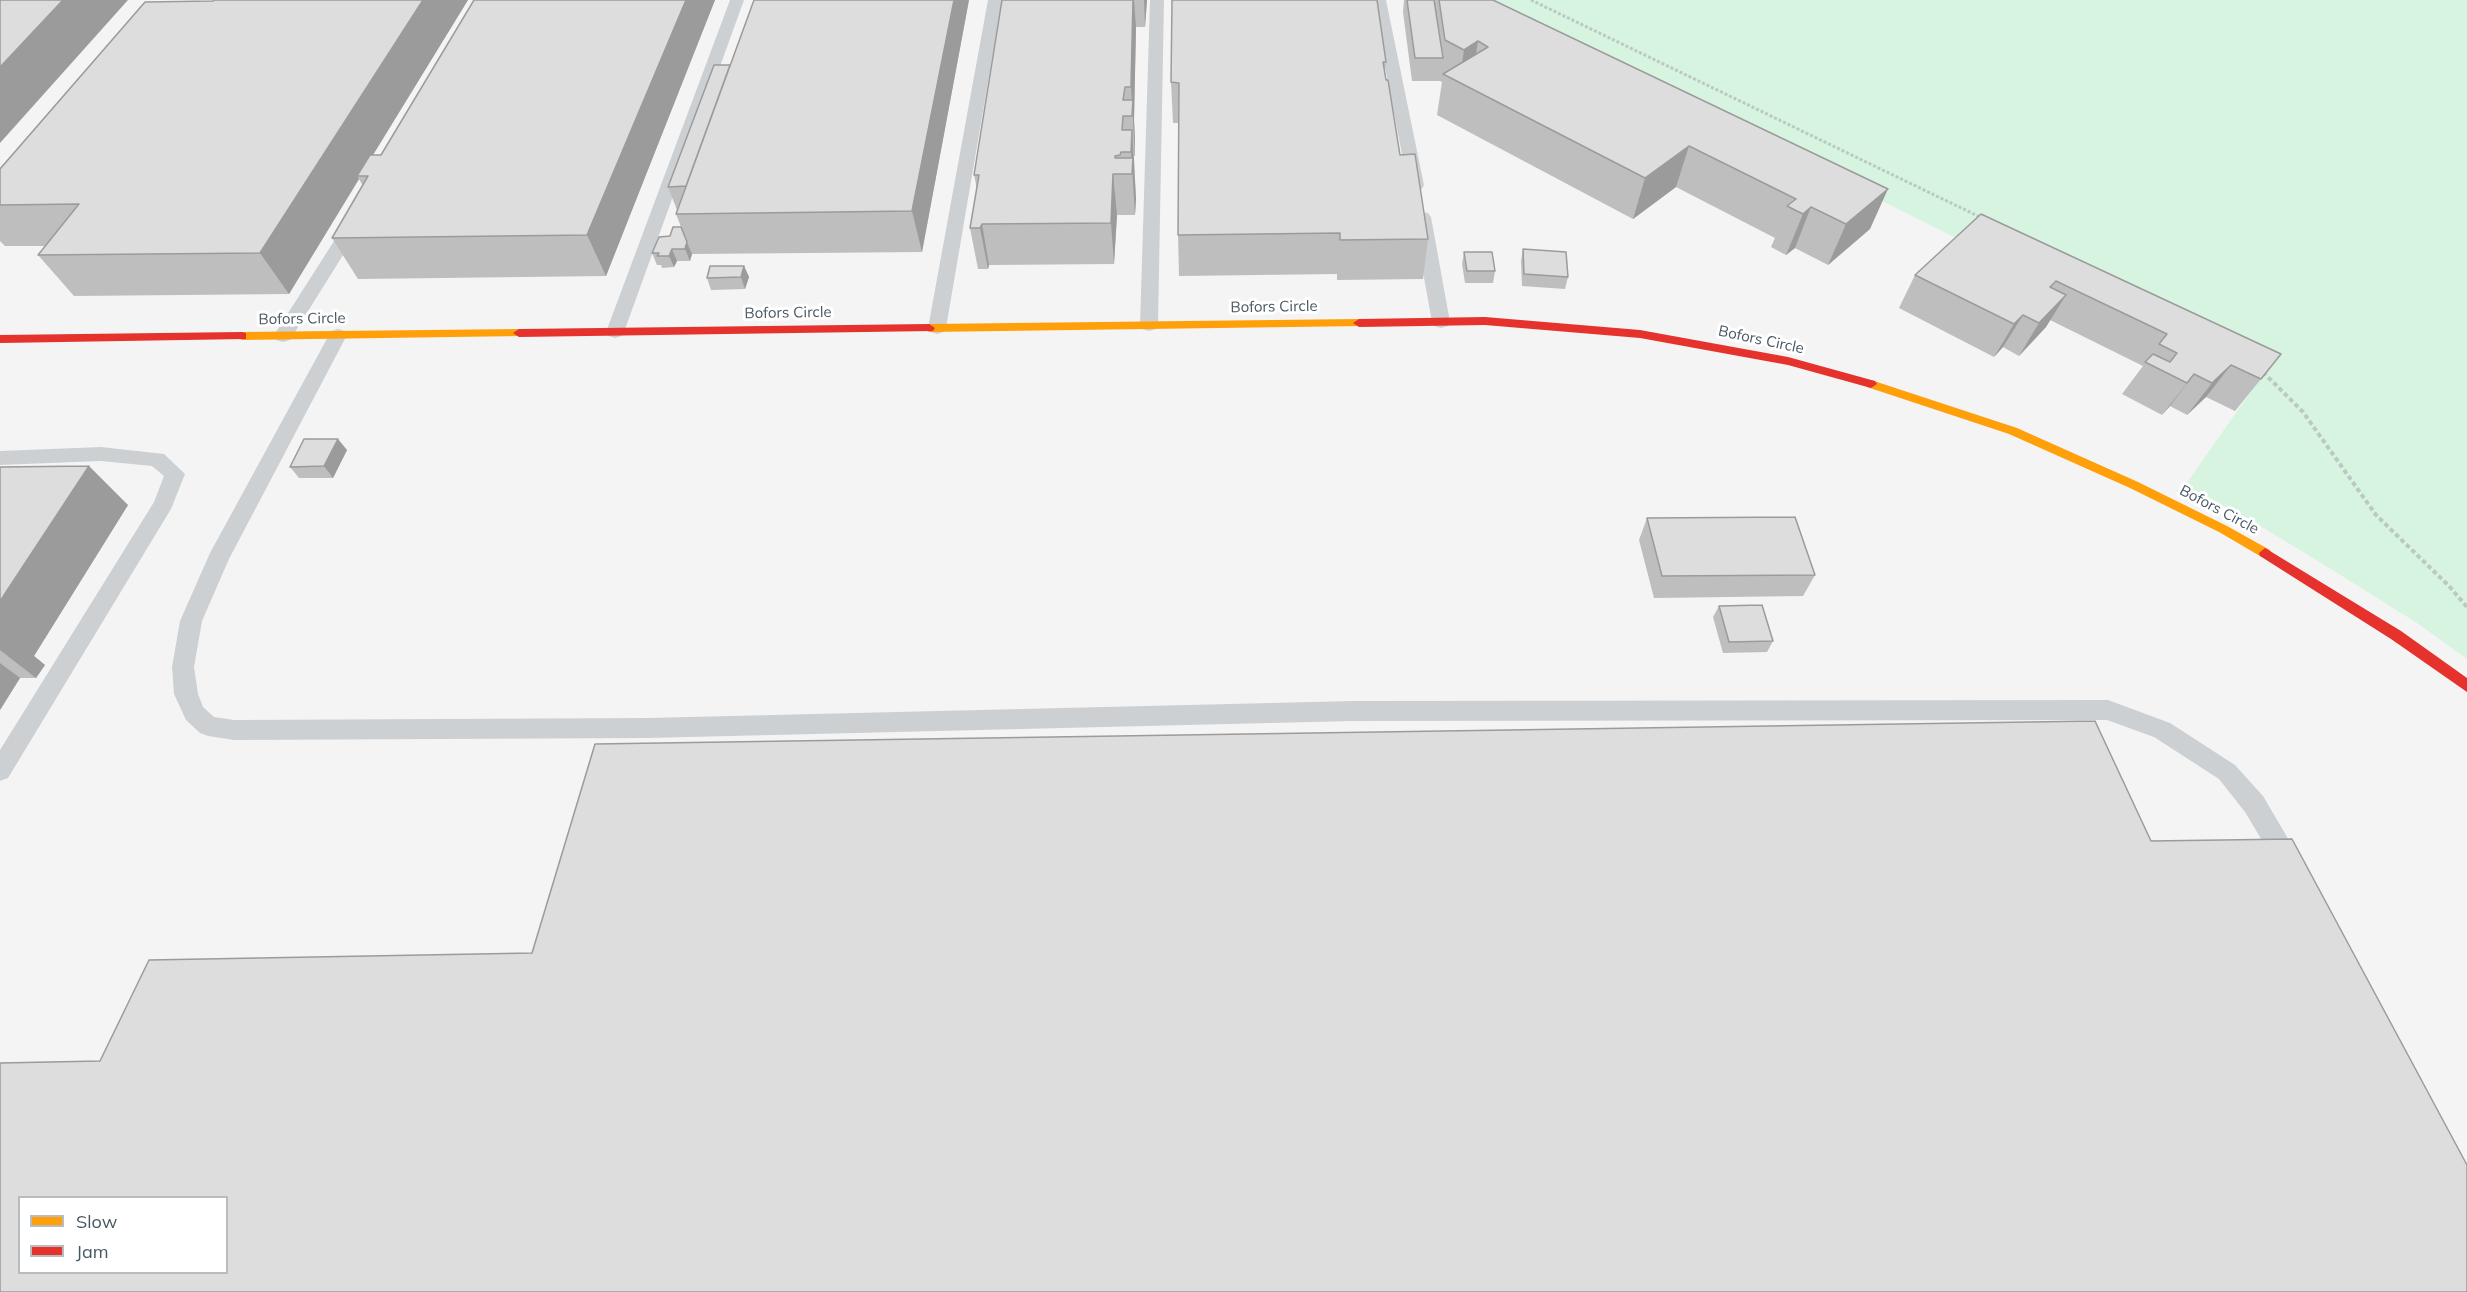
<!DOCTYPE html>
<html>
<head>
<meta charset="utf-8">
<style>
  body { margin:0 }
  #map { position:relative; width:2467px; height:1292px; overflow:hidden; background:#f4f4f4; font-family:Mulish,sans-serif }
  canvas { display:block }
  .legend { position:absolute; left:18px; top:1196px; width:210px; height:78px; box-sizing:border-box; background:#fff; border:2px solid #b6bcc0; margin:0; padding:8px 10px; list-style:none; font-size:18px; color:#485862 }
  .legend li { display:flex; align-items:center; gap:12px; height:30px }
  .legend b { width:30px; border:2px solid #b6bcc0 }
</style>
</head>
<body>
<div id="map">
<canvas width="2467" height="1292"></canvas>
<ul class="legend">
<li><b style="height:8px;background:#ff9f0a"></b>Slow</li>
<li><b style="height:8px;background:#e5322d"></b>Jam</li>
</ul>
</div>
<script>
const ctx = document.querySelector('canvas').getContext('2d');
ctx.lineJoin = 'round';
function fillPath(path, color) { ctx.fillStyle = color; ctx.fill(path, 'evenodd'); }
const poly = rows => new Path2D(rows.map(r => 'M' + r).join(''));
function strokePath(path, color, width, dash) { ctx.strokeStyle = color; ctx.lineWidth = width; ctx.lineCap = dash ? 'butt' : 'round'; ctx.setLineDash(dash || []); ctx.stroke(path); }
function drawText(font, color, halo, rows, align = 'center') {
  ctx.font = font + ' Mulish,sans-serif'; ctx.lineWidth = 6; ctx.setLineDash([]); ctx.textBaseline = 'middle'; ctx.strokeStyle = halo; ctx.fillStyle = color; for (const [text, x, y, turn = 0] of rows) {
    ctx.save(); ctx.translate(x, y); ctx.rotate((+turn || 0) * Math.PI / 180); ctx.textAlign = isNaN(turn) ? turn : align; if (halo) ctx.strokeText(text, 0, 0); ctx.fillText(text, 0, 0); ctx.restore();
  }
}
fillPath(poly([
  [1471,0,2467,0,2467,659,2417,623,2331,569,2247,518,2184,487,2254,387,1592,56]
]), '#d7f4e0');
strokePath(poly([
  [1531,0,1982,218]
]), '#bbc8c3', 3, [3, 2]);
strokePath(poly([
  [2263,372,2303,412,2376,515,2449,586,2467,607]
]), '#bbc8c3', 4, [4.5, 3]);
fillPath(poly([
  [730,0,744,0,624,332,622,336,615,338,608,336,606,332,730,0],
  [988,0,1002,0,946,328,944,332,937,334,930,332,928,328,988,0],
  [1150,0,1164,0,1158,325,1156,329,1149,331,1142,329,1140,325,1150,0],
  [1372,0,1386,0,1424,185,1422,189,1416,190,1410,189,1408,185,1372,0],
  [1422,212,1428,213,1431,217,1450,322,1448,326,1441,328,1434,326,1432,322,1413,217,1416,213,1422,212],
  [354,218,360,219,363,223,290,340,283,342,276,340,274,336,276,332,348,219,354,218],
  [338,329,345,331,347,335,229,559,202,621,194,667,198,694,203,707,214,717,234,720,648,718,1353,701,2108,700,2170,723,2235,765,2263,796,2303,864,2299,872,2290,875,2281,872,2245,812,2219,779,2154,737,2107,720,1353,721,648,738,234,740,208,736,200,733,186,720,174,694,172,667,180,621,210,553,329,335,331,331,338,329],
  [101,447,164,454,185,474,171,509,8,778,0,781,0,750,154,502,164,476,152,466,101,461,0,465,0,451,101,447]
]), '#cdd0d3');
fillPath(poly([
  [1359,319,1365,323,1363,326,929,332,923,328,929,324,1359,319],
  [519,329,523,330,523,336,242,340,236,336,242,332,519,329],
  [1871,380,2017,428,2138,482,2227,526,2270,550,2271,553,2265,558,2260,556,2219,532,2130,488,2009,434,1867,387,1865,384,1871,380]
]), '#ff9f0a');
fillPath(poly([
  [1485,317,1640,330,1788,357,1875,381,1877,384,1871,388,1788,365,1640,338,1485,325,1359,327,1353,323,1359,319,1485,317],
  [929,324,935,328,933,331,519,337,513,333,519,329,929,324],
  [242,332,246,333,246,339,0,343,0,335,242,332],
  [2265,548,2401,631,2467,678,2467,692,2391,639,2260,556,2259,553,2265,548]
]), '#e5322d');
fillPath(poly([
  [214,0,468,0,373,155,381,155,715,0,606,276,358,279,332,238,363,186,359,179,289,294,74,296,38,255,45,246,5,246,0,241,0,169],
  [754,0,969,0,922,252,692,254,690,261,677,261,674,267,662,268,661,265,657,265,652,253,670,236,681,227,676,214,677,210,668,187,730,65],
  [1002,0,1147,0,1145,27,1136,27,1134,120,1135,141,1135,156,1134,156,1136,199,1135,215,1117,215,1114,264,989,265,988,269,978,269,970,228,977,189,974,175],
  [1404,0,1493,0,1870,229,1828,265,1795,248,1786,255,1771,247,1775,238,1676,187,1633,219,1437,115,1442,82,1440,81,1412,81,1403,12],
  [1386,62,1385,72,1400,155,1428,239,1423,279,1337,280,1337,274,1179,276,1178,235,1179,123,1173,123,1171,82],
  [1981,214,2261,379,2235,411,2206,397,2187,415,2170,406,2162,415,2122,394,2143,366,2050,320,2046,327,2019,356,2003,347,1994,357,1899,308,1915,275],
  [1523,249,1568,277,1565,289,1522,286,1521,261],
  [1464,252,1495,271,1493,283,1465,283,1462,264],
  [744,266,749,277,745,289,711,290,707,278],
  [347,450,333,478,299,478,290,467],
  [0,467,128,505,34,656,45,665,36,678,20,678,0,710],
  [1647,518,1815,575,1803,596,1654,598,1639,540],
  [1719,606,1773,641,1767,652,1723,653,1713,617]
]), '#bebebf');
fillPath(poly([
  [63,0,128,0,0,143,0,67],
  [423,0,468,0,360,176,357,176,359,179,289,294,260,253],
  [686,0,715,0,606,276,587,235],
  [954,0,969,0,922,252,912,211],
  [1133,0,1134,0,1136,27,1134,120,1135,141,1135,156,1131,87],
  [1144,0,1147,0,1145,27],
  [1478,41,1472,82,1459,83,1464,50],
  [1132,130,1136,199,1135,215,1131,152],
  [1689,146,1676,187,1633,219,1645,178],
  [1113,174,1117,215,1114,264,1111,223],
  [1888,189,1870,229,1828,265,1846,224],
  [1811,207,1795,248,1786,255,1803,214],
  [982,224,989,265,988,269,980,228],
  [685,238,692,254,690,261,685,249],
  [672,249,677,261,674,267,669,256],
  [744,266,749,277,745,289,741,277],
  [2066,295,2046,327,2019,356,2039,323],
  [2023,315,2003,347,1994,357,2014,324],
  [2231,365,2206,397,2187,415,2212,383],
  [2194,374,2170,406,2162,415,2187,383],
  [338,439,347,450,333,478,324,466],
  [89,466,128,505,34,656,45,665,36,678,0,650,0,601],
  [0,663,20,678,0,710]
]), '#9b9b9b');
const building = poly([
  [0,0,63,0,0,67,0,0],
  [214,0,423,0,260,253,38,255,79,204,0,205,0,169,145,2,213,1,214,0],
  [474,0,686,0,587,235,332,238,368,176,357,176,370,155,381,155,474,0],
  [754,0,954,0,912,211,676,214,754,0],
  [1002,0,1133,0,1131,87,1125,87,1123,100,1133,100,1132,116,1123,116,1122,130,1132,130,1131,152,1121,152,1120,155,1115,156,1115,158,1133,158,1132,174,1113,174,1111,223,982,224,980,228,970,228,979,175,974,175,1002,0],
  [1172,0,1377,0,1386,62,1383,62,1386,80,1388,80,1400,155,1415,154,1428,239,1340,240,1340,233,1178,235,1179,83,1171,82,1172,0],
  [1407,0,1434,0,1443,58,1415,58,1407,0],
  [1439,0,1493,0,1888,189,1846,224,1811,207,1803,214,1787,206,1796,199,1689,146,1645,178,1443,74,1488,47,1478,41,1464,50,1445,40,1439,0],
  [714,65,730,65,686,186,668,187,714,65],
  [1981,214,2281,354,2261,379,2231,365,2212,383,2194,374,2187,383,2145,362,2153,354,2170,362,2177,353,2159,344,2167,334,2056,281,2050,287,2066,295,2039,323,2023,315,2014,324,1915,275,1981,214],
  [673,227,681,227,687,242,685,249,672,249,669,256,657,256,659,253,652,253,659,237,670,236,673,227],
  [1523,249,1566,252,1568,277,1524,274,1523,249],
  [1464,252,1492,252,1495,271,1467,271,1464,252],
  [710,266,744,266,741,277,707,278,710,266],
  [304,439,338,439,324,466,290,467,304,439],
  [89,466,0,601,0,467,89,466],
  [1795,517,1815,575,1662,576,1647,518,1795,517],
  [1762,605,1773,641,1729,642,1719,606,1762,605],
  [2095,721,2151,841,2292,839,2467,1165,2467,1292,0,1292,0,1063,100,1061,149,960,532,953,595,744,2095,721],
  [20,1197,226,1197,226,1272,20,1272,20,1197]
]);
fillPath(building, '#ddddde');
strokePath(building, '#9b9b9b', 1.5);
drawText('15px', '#485862', '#fff', [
  ["Bofors Circle",1274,307,-1],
  ["Bofors Circle",788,313,-1],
  ["Bofors Circle",302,319,-1],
  ["Bofors Circle",1761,340,12],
  ["Bofors Circle",2219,510,28]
]);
</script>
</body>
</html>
